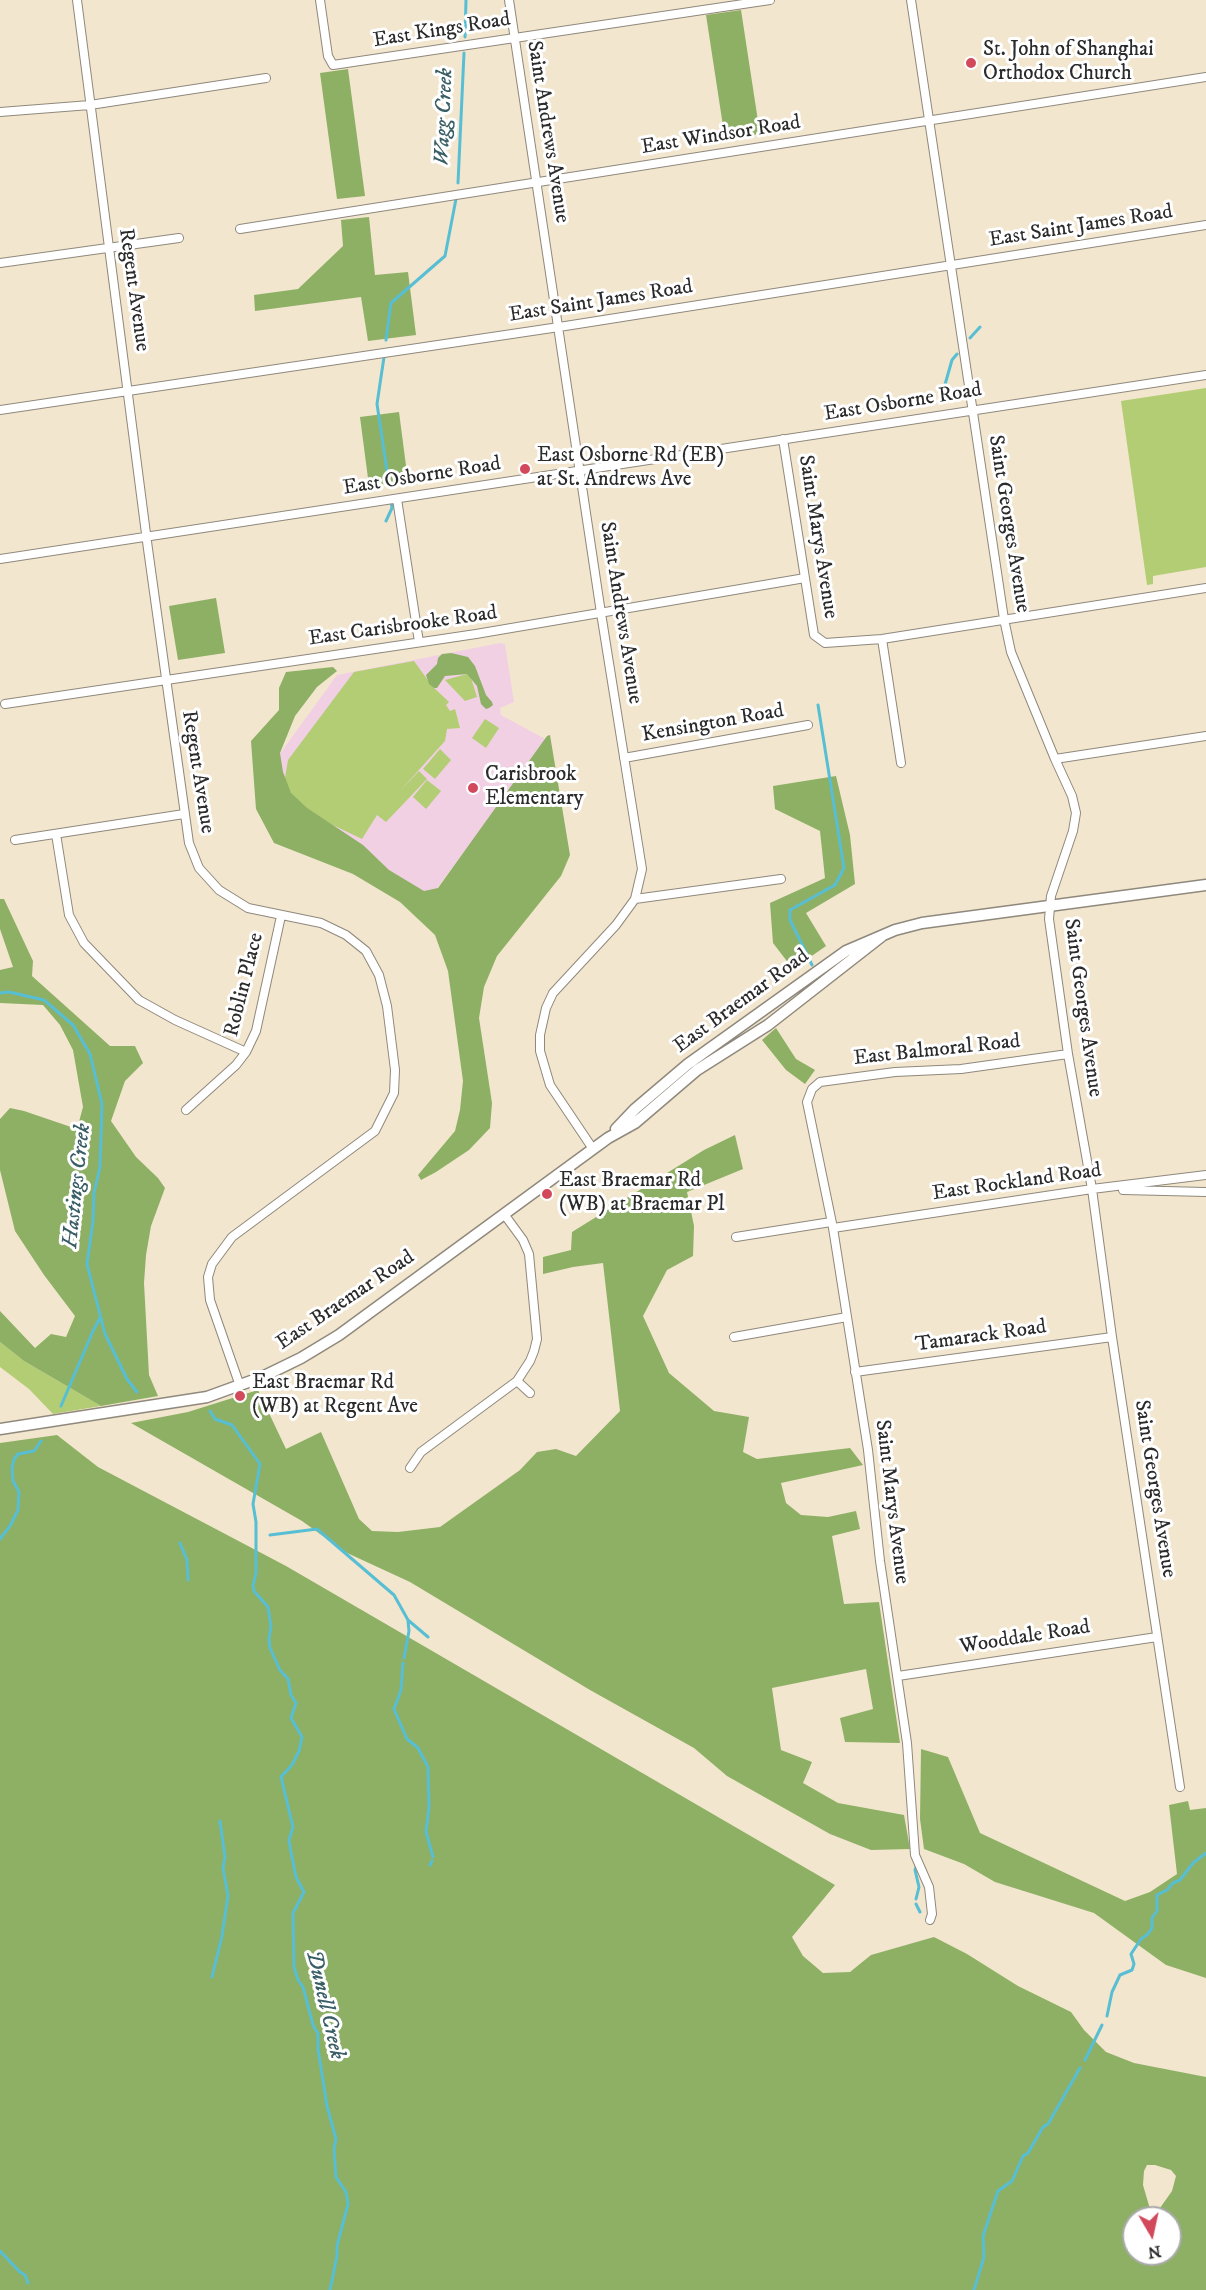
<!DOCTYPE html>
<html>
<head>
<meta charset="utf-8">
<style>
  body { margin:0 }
  #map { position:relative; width:1206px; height:2290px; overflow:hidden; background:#f3e6ce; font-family:"IM FELL DW Pica",serif }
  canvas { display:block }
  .north { position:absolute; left:1122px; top:2206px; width:60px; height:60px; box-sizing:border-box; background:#fff; border:2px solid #aaa; border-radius:50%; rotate:171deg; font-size:16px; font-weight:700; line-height:24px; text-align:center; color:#2b2b2b }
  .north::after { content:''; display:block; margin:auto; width:21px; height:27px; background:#d1495b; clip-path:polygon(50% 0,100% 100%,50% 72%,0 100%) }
</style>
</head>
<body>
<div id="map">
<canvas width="1206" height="2290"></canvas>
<div class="north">N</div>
</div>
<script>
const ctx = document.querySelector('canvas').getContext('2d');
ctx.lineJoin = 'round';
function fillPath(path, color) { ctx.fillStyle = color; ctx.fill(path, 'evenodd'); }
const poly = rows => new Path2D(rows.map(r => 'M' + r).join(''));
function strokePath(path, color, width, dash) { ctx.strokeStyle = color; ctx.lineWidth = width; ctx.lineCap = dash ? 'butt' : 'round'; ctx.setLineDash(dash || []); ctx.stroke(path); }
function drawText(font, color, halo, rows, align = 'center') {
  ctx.font = font + ' "IM FELL DW Pica",serif'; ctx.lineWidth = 6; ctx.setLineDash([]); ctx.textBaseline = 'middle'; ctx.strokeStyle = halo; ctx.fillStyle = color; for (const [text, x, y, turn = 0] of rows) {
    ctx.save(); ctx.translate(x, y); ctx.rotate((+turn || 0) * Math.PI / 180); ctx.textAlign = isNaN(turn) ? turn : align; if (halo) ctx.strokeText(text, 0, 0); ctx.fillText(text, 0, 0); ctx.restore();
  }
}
fillPath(poly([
  [500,643,505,644,514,702,500,708,501,715,547,740,429,899,283,802,271,766,337,675]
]), '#f1d0e3');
fillPath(poly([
  [1206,388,1206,567,1153,576,1153,584,1147,585,1121,401],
  [414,661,432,686,449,702,446,705,450,711,455,709,460,728,447,729,445,741,399,792,419,771,427,779,386,822,377,815,362,839,308,813,283,790,288,760,354,672],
  [467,674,470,675,477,697,465,701,445,680],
  [485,719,499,728,486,748,472,738],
  [440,749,451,760,435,779,423,769],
  [427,780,441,791,426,809,413,797],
  [0,1342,24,1361,101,1406,53,1414,29,1389,0,1367]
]), '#b2cd73');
fillPath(poly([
  [741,10,760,134,725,139,706,15],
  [348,69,365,196,337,199,320,73],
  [369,217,375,275,408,272,416,335,368,341,361,297,255,311,254,295,298,289,343,246,341,220],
  [399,412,408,481,369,486,360,417],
  [216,598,225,653,178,660,169,606],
  [451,653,468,657,475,666,486,695,492,702,493,705,489,708,486,709,481,704,477,686,467,674,445,676,437,688,434,688,429,684,426,675,437,664,438,658,442,654],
  [333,667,337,671,317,687,295,716,280,753,283,772,291,793,307,808,363,845,389,870,424,891,438,888,547,736,550,735,570,855,561,876,497,956,484,987,479,1018,492,1103,490,1128,469,1150,436,1172,421,1180,418,1175,455,1131,460,1110,463,1081,448,971,435,935,400,902,353,874,274,843,256,809,251,741,279,710,279,688,286,672],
  [836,776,850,835,855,884,806,913,826,946,793,969,773,943,770,903,825,878,820,831,775,809,773,786],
  [0,899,4,899,33,961,32,976,110,1046,135,1046,143,1063,125,1081,111,1121,136,1157,158,1178,165,1188,151,1226,146,1255,144,1283,149,1375,158,1396,101,1406,24,1361,0,1342,0,1311,35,1348,51,1334,66,1337,75,1316,44,1275,15,1231,0,1170,0,1119,10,1108,24,1111,77,1129,83,1107,73,1050,60,1025,43,1005,0,1003,0,970,13,967,0,929],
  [776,1028,796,1059,815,1070,805,1084,786,1070,762,1040],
  [735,1135,743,1169,687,1192,694,1226,693,1256,667,1270,643,1316,669,1373,714,1411,749,1417,743,1452,757,1459,850,1448,863,1465,781,1483,786,1503,801,1515,828,1517,856,1511,860,1529,832,1536,844,1604,879,1602,900,1743,845,1742,840,1718,873,1709,866,1669,772,1688,781,1750,812,1762,803,1783,838,1803,904,1815,910,1849,871,1850,830,1834,727,1776,694,1748,590,1690,410,1582,345,1552,302,1521,131,1423,188,1412,258,1390,286,1449,321,1432,359,1519,372,1531,398,1532,440,1527,520,1470,537,1452,556,1449,576,1456,620,1411,603,1263,573,1267,543,1274,543,1257,571,1250,572,1232,704,1150],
  [57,1435,98,1467,286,1566,835,1885,792,1937,803,1956,823,1973,850,1972,871,1955,934,1937,967,1954,1018,1986,1071,2012,1084,2030,1106,2052,1134,2063,1206,2077,1206,2290,0,2290,0,1443],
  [1147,2165,1155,2165,1171,2170,1176,2176,1172,2191,1160,2208,1155,2211,1150,2209,1143,2185,1144,2171],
  [1134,2218,1170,2218,1170,2254,1134,2254],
  [921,1749,948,1757,980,1833,1125,1901,1150,1892,1177,1874,1169,1805,1188,1801,1190,1810,1206,1808,1206,1978,1166,1965,1094,1913,995,1882,964,1864,924,1849,920,1819]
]), '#8db065');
strokePath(poly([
  [465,37,466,0],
  [458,183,464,53],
  [970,338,980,327],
  [386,340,391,303,445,256,456,199],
  [384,357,377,404,389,484],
  [940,402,952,360,957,354],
  [386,521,392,508,391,501],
  [812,965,790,920,790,910,835,885,844,868,818,705],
  [0,993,9,992,44,1000,73,1025,90,1054,102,1104,100,1167,94,1193,93,1221,87,1264,105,1334,127,1379,137,1392],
  [61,1406,93,1331,100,1318],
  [210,1411,215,1419,232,1425,260,1464,253,1504,256,1522,256,1573,253,1586,254,1591,268,1607,271,1627,269,1638,270,1648,280,1670,288,1679,291,1695,296,1703,291,1718,302,1737,299,1751,292,1765,281,1777,293,1827,289,1840,291,1852,296,1877,304,1892,293,1913,294,1967,298,1980,303,1987,313,2025,318,2034,318,2049,327,2106,336,2139,334,2149,336,2177,346,2192,348,2204,337,2246,337,2256,330,2290],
  [270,1535,317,1529,394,1595,408,1620,428,1637],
  [0,1539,10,1526,18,1510,19,1492,13,1481,12,1468,14,1459,18,1454,34,1451,41,1441],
  [180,1543,187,1560,188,1580],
  [404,1658,409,1631,408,1621],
  [403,1663,401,1690,394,1709,407,1739,418,1748,428,1767,429,1807,426,1832,433,1857],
  [430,1865,432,1861],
  [916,1899,919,1887,915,1870,916,1867],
  [916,1904,920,1912],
  [212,1977,222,1936,228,1896,223,1868,225,1857,220,1821],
  [1107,2016,1112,1992,1120,1975,1132,1970,1134,1964,1131,1954,1141,1939,1148,1934,1152,1928,1152,1918,1157,1911,1157,1895,1167,1890,1173,1883,1180,1880,1193,1863,1206,1853],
  [1085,2060,1102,2025],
  [0,2251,20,2272,25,2275,28,2283],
  [974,2290,984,2257,983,2236,998,2191,1012,2181,1023,2156,1028,2153,1043,2127,1048,2124,1080,2068]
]), '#57bed4', 3);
const minor = poly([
  [77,0,148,549,189,843,199,868,219,890,248,908,321,923,346,935,366,951,379,975,387,1006,395,1070,394,1093,375,1131,232,1237,212,1264,208,1277,210,1300,240,1386],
  [320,0,328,56,333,65,770,0],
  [509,0,601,613,642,869,635,899,616,925,553,993,546,1008,540,1035,540,1051,550,1085,593,1149],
  [911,0,1004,619,1011,652,1055,759,1072,796,1076,813,1073,831,1051,896,1049,919,1068,1054,1092,1189,1112,1337,1180,1787],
  [0,112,90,105,266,78],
  [240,229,1206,77],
  [0,263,179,238],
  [0,410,559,327,1206,225],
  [783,439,814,635,825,643,882,639,1206,588],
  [397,499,419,642],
  [0,559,1206,375],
  [882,639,901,763],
  [5,704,476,634,805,578],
  [624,758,808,725],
  [1055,759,1206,736],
  [56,834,69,915,84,943,139,1000,175,1020,246,1052],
  [15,840,184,814],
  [635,899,781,879],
  [186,1110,236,1065,246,1052,256,1031,281,916],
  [1123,1190,1206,1192],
  [833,1228,1092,1189,1206,1175],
  [736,1237,831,1222],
  [734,1337,847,1317],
  [855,1372,1112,1337],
  [517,1381,530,1393],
  [410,1468,421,1452,517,1381,530,1361,534,1351,537,1339,529,1254,523,1240,504,1214],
  [898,1676,1157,1637],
  [930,1920,932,1914,929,1887,915,1855,907,1743,880,1561,868,1450,833,1228,807,1102,812,1089,820,1082,895,1072,961,1069,1068,1054]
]);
const tertiary = poly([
  [616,1129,635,1109,688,1064,846,951,895,930,922,923,1206,885],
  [0,1429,207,1397,262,1377,301,1358,339,1335,608,1138,635,1123,697,1070,768,1025,882,936]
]);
strokePath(minor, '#8f887c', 10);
strokePath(tertiary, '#8f887c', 13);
strokePath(minor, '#fff', 8);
strokePath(tertiary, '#fff', 10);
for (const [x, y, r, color] of [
  [971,63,6,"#d1495b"],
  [525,469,6,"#d1495b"],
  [473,788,6,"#d1495b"],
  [547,1194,6,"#d1495b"],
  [240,1396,6,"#d1495b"]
]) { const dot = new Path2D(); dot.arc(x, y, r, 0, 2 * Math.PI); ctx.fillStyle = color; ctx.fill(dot); strokePath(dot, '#fff', 2); }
drawText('21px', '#2b2b2b', '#fff', [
  ["East Kings Road",442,31,-9],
  ["Saint Andrews Avenue",547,132,81],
  ["East Windsor Road",721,136,-9],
  ["East Saint James Road",1081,227,-9],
  ["Regent Avenue",133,290,82],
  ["East Saint James Road",601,302,-9],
  ["East Osborne Road",903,403,-9],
  ["East Osborne Road",422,477,-9],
  ["Saint Georges Avenue",1008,524,81],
  ["Saint Marys Avenue",817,537,81],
  ["Saint Andrews Avenue",620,613,81],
  ["East Carisbrooke Road",403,627,-8],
  ["Kensington Road",713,724,-10],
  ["Regent Avenue",197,772,81],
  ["Roblin Place",245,985,-76],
  ["East Braemar Road",742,1002,-36],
  ["Saint Georges Avenue",1082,1008,82],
  ["East Balmoral Road",937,1051,-6],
  ["East Rockland Road",1017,1183,-8],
  ["East Braemar Road",346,1301,-34],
  ["Tamarack Road",981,1337,-8],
  ["Saint Georges Avenue",1154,1489,81],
  ["Saint Marys Avenue",891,1502,83],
  ["Wooddale Road",1025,1638,-9]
]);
drawText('21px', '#2b2b2b', '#fff', [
  ["St. John of Shanghai",983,51],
  ["Orthodox Church",983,75],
  ["East Osborne Rd (EB)",537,457],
  ["at St. Andrews Ave",537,481],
  ["Carisbrook",485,776],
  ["Elementary",485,800],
  ["East Braemar Rd",559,1182],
  ["(WB) at Braemar Pl",559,1206],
  ["East Braemar Rd",252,1384],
  ["(WB) at Regent Ave",252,1408]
], 'left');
drawText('italic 22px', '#3a5e66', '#fff', [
  ["Wagg Creek",445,117,-88],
  ["Hastings Creek",78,1186,-84],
  ["Dunell Creek",324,2005,77]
]);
</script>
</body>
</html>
